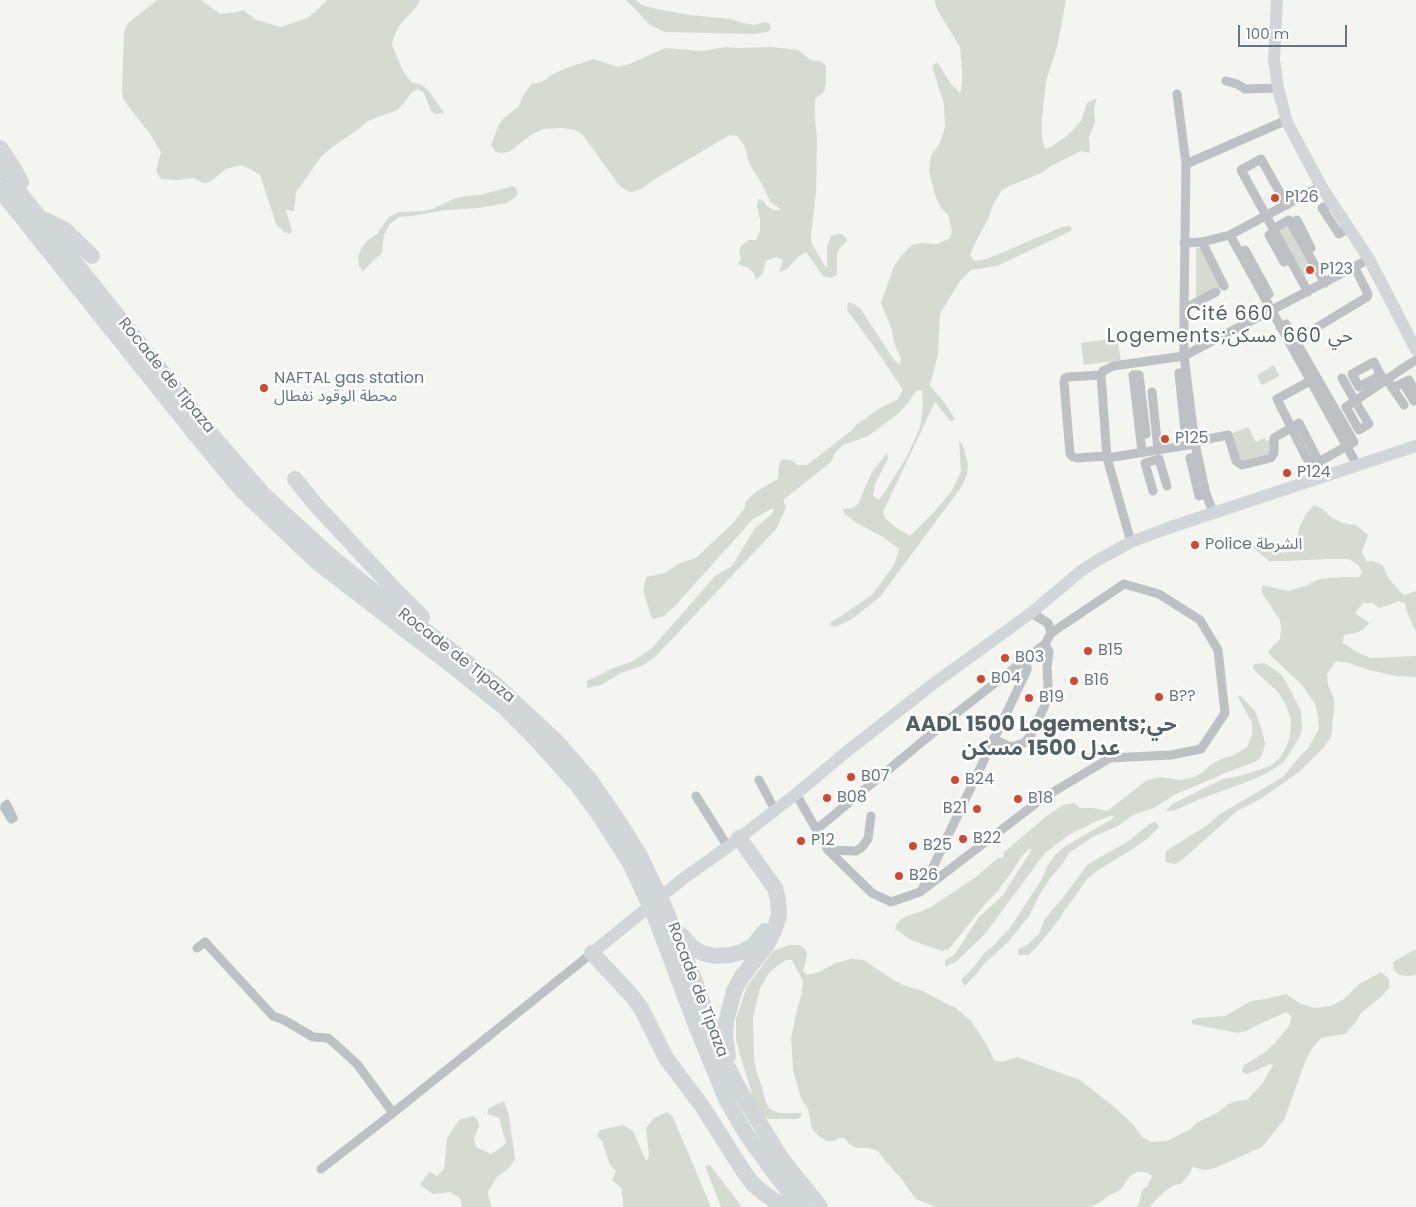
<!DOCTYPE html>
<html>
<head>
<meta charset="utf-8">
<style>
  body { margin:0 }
  #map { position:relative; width:1416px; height:1207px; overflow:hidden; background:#f4f4f1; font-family:Poppins,sans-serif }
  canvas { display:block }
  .scale { position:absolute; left:1238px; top:25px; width:109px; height:22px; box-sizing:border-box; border:2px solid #657680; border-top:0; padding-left:6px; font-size:15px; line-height:18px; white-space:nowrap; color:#657680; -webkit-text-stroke:4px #fff; paint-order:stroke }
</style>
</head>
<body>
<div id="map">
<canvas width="1416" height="1207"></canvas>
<div class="scale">100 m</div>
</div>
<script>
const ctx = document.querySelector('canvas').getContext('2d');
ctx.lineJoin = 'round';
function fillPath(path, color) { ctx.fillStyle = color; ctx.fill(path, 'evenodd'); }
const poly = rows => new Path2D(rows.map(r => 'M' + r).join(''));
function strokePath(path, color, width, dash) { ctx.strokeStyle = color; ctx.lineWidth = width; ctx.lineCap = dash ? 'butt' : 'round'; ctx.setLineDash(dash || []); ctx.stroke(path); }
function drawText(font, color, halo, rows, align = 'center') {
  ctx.font = font + ' Poppins,"Noto Sans Arabic",sans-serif'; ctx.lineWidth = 5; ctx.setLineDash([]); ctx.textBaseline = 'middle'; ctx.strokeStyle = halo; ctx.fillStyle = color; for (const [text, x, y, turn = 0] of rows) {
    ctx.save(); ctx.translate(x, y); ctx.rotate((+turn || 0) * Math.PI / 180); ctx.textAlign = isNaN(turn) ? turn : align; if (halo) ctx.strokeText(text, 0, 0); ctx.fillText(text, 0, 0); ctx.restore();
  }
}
fillPath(poly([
  [157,0,201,0,220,14,237,12,243,10,257,20,281,27,307,18,315,12,327,0,420,0,417,6,399,26,394,37,392,45,403,71,411,82,422,85,429,91,444,113,435,114,431,111,424,93,418,89,411,93,404,103,397,110,368,121,360,128,331,148,321,157,296,192,294,211,286,210,292,231,289,234,283,231,276,224,260,175,252,170,241,165,226,169,210,182,203,183,193,178,177,180,161,179,156,171,161,152,151,135,128,106,123,98,122,89,124,32,128,23],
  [626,0,636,0,642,5,652,8,689,15,731,19,743,23,755,25,764,22,769,23,771,29,767,32,754,34,665,32,650,25],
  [934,0,1066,0,1057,47,1046,81,1042,118,1042,137,1045,149,1051,147,1068,135,1081,121,1087,103,1097,98,1094,107,1095,122,1089,137,1090,153,1081,151,1051,166,1041,173,1010,186,1002,190,994,203,988,219,975,243,970,256,975,261,987,259,1062,227,1069,226,1072,228,1071,231,997,266,971,270,960,281,940,314,938,354,930,386,944,402,955,419,951,422,935,402,883,512,885,518,895,527,910,536,935,511,951,492,961,472,959,440,963,446,968,464,967,475,962,486,880,597,852,619,835,627,829,624,872,595,894,565,899,549,883,537,857,523,846,515,842,509,853,508,858,504,872,472,887,453,888,459,875,484,873,496,879,500,886,490,906,458,920,428,923,407,922,390,916,391,908,403,898,414,868,436,843,445,835,453,831,462,783,500,786,507,777,528,656,656,642,666,621,673,601,685,587,688,587,681,613,668,633,661,652,648,715,576,732,566,755,528,773,513,773,508,753,519,675,606,664,616,653,619,651,616,643,590,646,577,665,573,678,564,697,557,733,523,744,509,746,501,757,491,778,479,779,466,782,459,791,460,798,465,807,465,851,431,856,425,880,408,897,400,903,390,875,348,847,310,848,303,852,303,860,308,894,360,900,365,901,359,894,343,892,330,881,303,894,266,903,254,912,245,921,243,937,244,950,238,952,231,948,215,941,208,935,195,929,171,931,156,939,144,945,128,944,104,932,66,937,62,951,84,960,93,962,86,962,69,960,47,938,11],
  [726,47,739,48,772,47,798,50,811,60,821,61,826,66,826,83,824,92,815,99,815,117,817,138,816,192,811,235,812,244,825,266,827,267,827,246,831,236,838,234,842,234,846,238,847,241,839,249,837,253,837,275,831,278,823,276,806,252,799,256,787,269,779,272,783,260,775,257,766,261,763,273,756,280,754,273,748,268,738,264,741,259,739,253,741,246,749,240,756,240,760,231,760,219,757,206,758,199,762,200,767,206,773,210,781,210,770,201,758,177,750,165,744,145,737,136,730,135,655,179,641,189,632,192,627,191,619,185,582,134,575,130,562,128,543,129,531,135,509,152,501,153,496,152,491,145,499,124,504,118,518,107,524,94,532,84,542,82,551,75,564,69,593,59,619,67,632,63,665,48,702,51],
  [513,186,517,190,518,194,515,198,506,203,480,208,445,210,412,216,399,217,390,224,384,235,382,253,371,263,363,271,359,266,358,256,362,247,368,240,377,234,389,217,399,212,423,211,433,209,453,199,465,196,480,195],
  [1287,225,1310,265,1305,267,1308,274,1303,276,1278,229],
  [1196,248,1201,248,1222,287,1196,301],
  [1117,338,1121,360,1084,365,1081,343],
  [1274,365,1279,376,1262,385,1257,375],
  [1248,427,1256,442,1265,438,1266,441,1271,440,1271,453,1244,460,1238,458,1230,434],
  [1314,505,1322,509,1332,518,1343,523,1356,525,1368,535,1362,552,1367,562,1372,561,1383,565,1387,576,1400,592,1405,595,1416,591,1416,632,1407,612,1405,603,1398,601,1390,605,1379,608,1373,603,1363,603,1355,613,1369,623,1364,629,1356,633,1344,635,1343,643,1355,651,1371,658,1416,656,1416,677,1396,676,1369,670,1349,663,1336,661,1327,674,1328,685,1334,698,1334,710,1331,737,1324,747,1299,772,1262,798,1237,811,1182,860,1175,864,1165,862,1166,851,1209,824,1220,814,1283,777,1299,757,1308,748,1319,729,1318,716,1315,704,1309,695,1302,685,1268,653,1270,649,1280,639,1281,629,1280,620,1262,593,1262,585,1288,591,1305,586,1319,579,1343,577,1359,577,1362,572,1358,565,1349,559,1326,559,1289,561,1269,561,1251,546,1258,543,1283,553,1291,549,1297,540,1299,528,1306,514],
  [1265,663,1282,675,1291,691,1301,711,1302,729,1299,738,1284,762,1269,772,1252,780,1200,799,1176,810,1166,811,1172,804,1223,779,1240,776,1270,766,1280,758,1287,745,1290,736,1291,720,1286,705,1278,692,1253,669,1254,664],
  [1240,695,1255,711,1262,730,1265,744,1262,755,1257,761,1230,771,1174,795,1154,808,1133,815,1118,826,1094,836,1075,849,1069,853,1061,866,1051,877,1040,894,1029,916,1008,942,985,963,977,973,965,986,961,980,974,967,984,953,993,946,1010,928,1042,879,1047,867,1055,855,1064,847,1112,819,1114,815,1094,822,1086,827,1070,834,1045,853,985,934,957,961,945,967,945,961,955,954,979,917,1003,895,1032,849,1029,849,1022,856,1014,869,996,893,985,904,949,949,942,951,911,940,895,929,897,923,906,916,920,912,931,907,976,877,998,858,1003,858,1004,852,1048,815,1063,805,1074,803,1080,808,1094,808,1107,811,1147,780,1160,777,1181,780,1194,777,1202,773,1210,765,1221,759,1234,755,1247,747,1252,735,1252,723,1238,697],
  [1156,822,1159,827,1147,839,1134,848,1097,871,1087,879,1054,926,1036,948,1028,955,1018,955,1018,949,1027,945,1039,934,1044,921,1051,911,1062,899,1088,864,1129,841,1149,824],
  [789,945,800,945,806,950,807,956,803,971,807,975,819,972,836,963,850,959,864,960,893,980,903,985,923,991,947,1004,956,1008,971,1021,987,1045,994,1060,1002,1062,1017,1057,1080,1080,1113,1106,1132,1123,1142,1137,1152,1142,1167,1141,1191,1129,1196,1123,1217,1113,1227,1105,1236,1101,1247,1100,1262,1084,1273,1065,1270,1064,1248,1074,1242,1072,1244,1065,1264,1053,1273,1045,1286,1030,1290,1024,1291,1016,1286,1012,1256,1026,1246,1031,1237,1033,1192,1024,1192,1020,1198,1018,1225,1016,1251,1001,1265,999,1286,994,1301,1004,1315,1008,1331,1006,1344,999,1359,984,1381,972,1389,979,1389,988,1382,996,1361,1013,1355,1023,1345,1034,1321,1038,1311,1050,1305,1062,1284,1120,1262,1147,1215,1168,1205,1170,1192,1167,1190,1173,1181,1184,1174,1185,1164,1192,1149,1207,1136,1207,1139,1204,1142,1190,1148,1185,1152,1176,1148,1173,1144,1172,1137,1172,1130,1176,1120,1190,1110,1195,1097,1204,1090,1207,935,1207,916,1199,909,1190,902,1179,885,1161,878,1151,868,1148,857,1148,849,1144,845,1138,839,1138,834,1141,827,1141,819,1136,812,1129,808,1109,801,1098,793,1070,791,1038,796,1014,802,992,803,981,792,960,786,960,773,969,767,976,760,988,753,1018,754,1058,756,1071,762,1087,766,1103,770,1109,779,1113,801,1113,801,1117,796,1119,768,1119,757,1111,739,1051,736,1040,736,1019,747,986,773,951],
  [1416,949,1416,975,1409,976,1399,975,1394,970,1393,962],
  [504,1101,509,1116,515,1159,510,1167,497,1177,488,1192,489,1199,492,1207,462,1207,460,1198,450,1192,433,1194,420,1185,429,1172,437,1176,444,1169,447,1138,459,1120,473,1116,478,1120,479,1126,474,1138,476,1147,491,1154,496,1151,506,1143,499,1118,487,1114,489,1108],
  [667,1112,673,1117,711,1207,623,1207,623,1200,621,1188,612,1180,616,1171,610,1165,602,1141,597,1136,600,1130,623,1125,633,1131,646,1161,649,1156,646,1128,654,1118],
  [710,1165,742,1207,721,1207,705,1166]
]), '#d6dbd2');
fillPath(poly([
  [8,799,11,803,18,818,17,821,11,824,8,822,0,809,1,803]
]), '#b6c3c6');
strokePath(poly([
  [1226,81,1237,84,1245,89,1278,88],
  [1177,94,1186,164,1184,309,1184,356,1195,444,1206,494,1213,512],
  [1186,164,1287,120],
  [1332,203,1322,208,1339,234,1348,228],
  [1287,205,1261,159,1241,170,1308,292],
  [1292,223,1297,220,1311,248],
  [1273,229,1289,220,1325,283],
  [1275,232,1269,235,1284,262,1290,259],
  [1230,235,1357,465],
  [1202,242,1224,286],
  [1184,243,1202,242,1230,235,1321,186],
  [1240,253,1245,250,1269,294,1264,297],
  [1184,309,1216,292],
  [1280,327,1286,324,1354,442,1317,463,1311,462,1307,459,1277,399,1310,381],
  [1291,343,1367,297,1368,294,1355,268],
  [1186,372,1179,373,1185,431,1193,430],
  [1101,375,1068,377,1065,378,1064,382,1070,454,1073,457,1077,458,1107,456],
  [1381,375,1359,387,1352,374,1374,362,1378,370,1384,381],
  [1342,378,1355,401,1369,424,1359,430,1346,407,1355,401,1405,367,1416,360],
  [1403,383,1414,401,1416,400],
  [1390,384,1404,405],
  [1392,388,1409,380,1416,393],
  [1152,392,1158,450],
  [1140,435,1146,434,1139,375,1133,375,1142,452],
  [1194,442,1228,435,1236,461,1242,465,1271,458,1274,453,1274,438,1299,423,1319,462],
  [1197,456,1190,458,1199,496,1206,494],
  [1107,458,1195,444],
  [1153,491,1145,463,1159,459,1167,486],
  [1131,542,1107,458,1101,375,1103,371,1113,366,1184,356,1369,259],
  [993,739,1011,747,1024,743,1031,735,1045,705,1048,686,1047,667,1049,652,1045,644],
  [759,780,775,810],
  [796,794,828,850,872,893,891,902,920,892,1043,798,1110,758,1171,755,1201,749,1225,713,1218,650,1200,620,1159,594,1124,584,1051,633],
  [696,796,728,847],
  [817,829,958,712,1045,644,1051,633,1048,623,1031,613],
  [828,850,856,851,862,847,868,839,871,816],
  [922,890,1027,670,1027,659],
  [197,948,205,942,273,1016,284,1020,313,1037,328,1038,334,1043,357,1064,393,1113],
  [321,1169,393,1113,592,953]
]), '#bdc1c4', 9);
strokePath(poly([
  [1277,0,1274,60,1278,88,1287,122,1321,186,1369,259,1416,350],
  [592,953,684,878,725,849,796,794,845,753,933,684,1031,613,1081,571,1098,560,1131,542,1168,528,1416,446]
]), '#d1d6d9', 12);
strokePath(poly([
  [0,148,14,169,21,182],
  [0,168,173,386,211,434,264,495,327,553,362,582,495,684,556,741,590,780,617,819,639,854,664,906,691,971,714,1036,727,1066,740,1091,781,1158,820,1207],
  [0,190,196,435,237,485,257,505,318,563,409,633,445,660,505,708,533,736,578,786,597,812,630,863,655,917,697,1028,726,1099,745,1132,769,1166,801,1207],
  [45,220,65,230,92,256],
  [295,479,315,504,395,590,422,617],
  [678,932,692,947,702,953,715,956,730,955,742,952,754,945,765,931],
  [592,953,632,996,641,1008,666,1058,702,1106,744,1172,753,1184,765,1194,784,1207],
  [728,1056,725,1037,726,1022,734,991,741,978,768,943,774,931,779,915,778,900,775,888,739,838]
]), '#d1d6d9', 16);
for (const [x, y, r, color] of [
  [1275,198,5,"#d8452d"],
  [1310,270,5,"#d8452d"],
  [264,388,5,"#d8452d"],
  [1165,439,5,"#d8452d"],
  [1287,473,5,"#d8452d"],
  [1195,545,5,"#d8452d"],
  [1088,651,5,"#d8452d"],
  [1005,658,5,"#d8452d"],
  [981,679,5,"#d8452d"],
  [1074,681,5,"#d8452d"],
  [1159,697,5,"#d8452d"],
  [1029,698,5,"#d8452d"],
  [851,777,5,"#d8452d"],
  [955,780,5,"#d8452d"],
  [827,798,5,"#d8452d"],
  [1018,799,5,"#d8452d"],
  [977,809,5,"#d8452d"],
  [963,839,5,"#d8452d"],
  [801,841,5,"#d8452d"],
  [913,846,5,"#d8452d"],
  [899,876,5,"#d8452d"]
]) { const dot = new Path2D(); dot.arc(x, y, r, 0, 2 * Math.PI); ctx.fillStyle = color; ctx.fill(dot); strokePath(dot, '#fff', 2); }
drawText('16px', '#657680', '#fff', [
  ["P126",1285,198],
  ["P123",1320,270],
  ["NAFTAL gas station",274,379],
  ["محطة الوقود نفطال",274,397],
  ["P125",1175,439],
  ["P124",1297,473],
  ["Police الشرطة",1205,545],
  ["B15",1098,651],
  ["B03",1015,658],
  ["B04",991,679],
  ["B16",1084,681],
  ["B??",1169,697],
  ["B19",1039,698],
  ["B07",861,777],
  ["B24",965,780],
  ["B08",837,798],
  ["B18",1028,799],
  ["B21",967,809,"right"],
  ["B22",973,839],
  ["P12",811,841],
  ["B25",923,846],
  ["B26",909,876]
], 'left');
drawText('16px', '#657680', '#fff', [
  ["Rocade de Tipaza",166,376,51],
  ["Rocade de Tipaza",456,656,38],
  ["Rocade de Tipaza",697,990,69]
]);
ctx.letterSpacing = '1px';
drawText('19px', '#525f65', '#fff', [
  ["Cité 660",1230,315],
  ["Logements;حي 660 مسكن",1230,337]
]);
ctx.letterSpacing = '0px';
drawText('bold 21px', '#525f65', '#fff', [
  ["AADL 1500 Logements;حي",1041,726],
  ["عدل 1500 مسكن",1041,750]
]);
</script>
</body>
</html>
